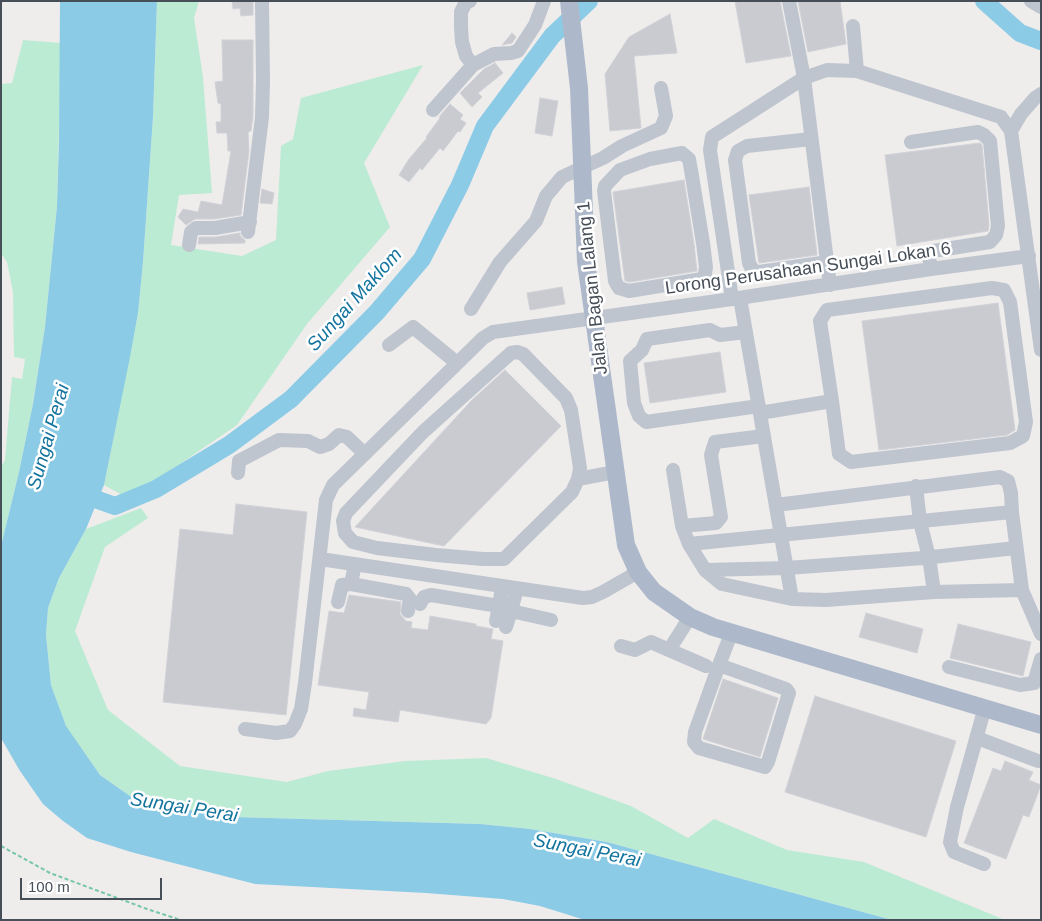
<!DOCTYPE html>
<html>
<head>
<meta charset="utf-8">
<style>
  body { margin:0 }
  #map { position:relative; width:1042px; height:921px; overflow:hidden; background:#efecec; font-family:Arial,sans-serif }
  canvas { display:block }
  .frame { position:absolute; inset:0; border:2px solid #464e58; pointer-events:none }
  .scale { position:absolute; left:20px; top:878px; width:142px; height:22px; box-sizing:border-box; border:2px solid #464e58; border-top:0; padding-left:6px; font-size:15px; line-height:18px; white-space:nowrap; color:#464e58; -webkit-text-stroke:4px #fff; paint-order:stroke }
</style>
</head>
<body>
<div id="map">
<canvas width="1042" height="921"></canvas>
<div class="frame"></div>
<div class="scale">100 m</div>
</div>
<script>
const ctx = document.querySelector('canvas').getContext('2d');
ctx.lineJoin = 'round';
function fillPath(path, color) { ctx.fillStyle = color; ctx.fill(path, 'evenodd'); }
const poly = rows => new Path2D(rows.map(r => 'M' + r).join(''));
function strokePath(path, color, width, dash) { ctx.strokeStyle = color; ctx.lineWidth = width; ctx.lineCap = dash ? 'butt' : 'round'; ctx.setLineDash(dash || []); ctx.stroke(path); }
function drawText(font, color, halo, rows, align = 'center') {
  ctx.font = font + ' Arial,sans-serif'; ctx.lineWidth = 5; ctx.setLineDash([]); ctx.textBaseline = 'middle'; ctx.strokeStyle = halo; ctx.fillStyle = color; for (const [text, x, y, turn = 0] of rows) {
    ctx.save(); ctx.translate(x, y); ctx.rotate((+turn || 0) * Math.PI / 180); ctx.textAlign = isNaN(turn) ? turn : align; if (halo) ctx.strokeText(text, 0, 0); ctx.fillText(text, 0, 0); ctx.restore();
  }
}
fillPath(poly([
  [157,1,199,1,194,18,203,77,212,193,179,195,171,245,242,256,276,240,281,146,293,139,301,98,423,65,364,163,390,227,307,324,237,425,146,487,122,495,104,485,138,313,143,262,153,117],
  [23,40,61,43,57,206,45,327,33,404,19,472,1,546,1,467,5,460,12,377,22,379,25,359,14,357,13,292,7,262,1,253,1,84,12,83],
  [141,508,148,518,105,547,75,631,108,710,180,766,287,782,328,771,405,761,486,758,553,778,631,806,688,838,714,819,787,850,864,862,1005,920,892,920,607,842,530,829,480,824,233,817,165,806,130,796,100,775,66,727,51,685,46,635,48,608,59,578,86,529]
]), '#bcebd3');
fillPath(poly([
  [60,1,157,1,153,117,143,262,138,313,130,357,104,485,86,529,59,578,48,608,46,635,51,685,66,726,100,775,130,796,166,806,233,817,480,824,530,829,607,842,892,920,585,920,540,906,503,899,426,893,255,884,131,852,87,838,63,821,43,804,20,771,1,738,1,546,19,472,33,404,45,327,57,206,59,140]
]), '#8bcbe6');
strokePath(poly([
  [984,1,1020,33,1041,41],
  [79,489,98,500,115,506,156,489,229,445,291,399,377,312,422,259,460,185,485,126,552,36,589,1]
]), '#8bcbe6', 18);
const building = poly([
  [232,1,253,1,253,15,241,16,240,8,233,9,232,1],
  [735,1,780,1,791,56,746,63,735,1],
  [798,1,840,1,846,44,808,52,798,1],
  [670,14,677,53,634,56,641,128,610,131,605,74,629,37,670,14],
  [512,33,516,37,512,43,502,45,512,33],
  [222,40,253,40,253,116,251,131,248,132,249,151,241,215,214,219,195,219,186,225,178,217,183,209,198,212,201,201,222,205,231,151,228,151,227,133,217,133,216,122,221,122,221,104,218,103,215,82,223,81,222,40],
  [495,63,503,73,478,93,482,97,472,107,460,93,484,69,495,63],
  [540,98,558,101,552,136,535,133,540,98],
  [450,104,463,115,460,119,466,123,460,132,458,131,443,151,440,148,422,170,420,168,409,182,399,175,409,159,427,138,426,137,440,118,439,117,450,104],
  [980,143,982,145,989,225,988,231,897,246,885,155,980,143],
  [684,180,694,244,697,271,630,282,625,281,613,192,684,180],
  [809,187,817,255,759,263,749,195,809,187],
  [262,189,274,193,272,204,260,203,262,189],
  [240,233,240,236,245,240,245,243,198,244,199,237,216,237,240,233],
  [562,287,565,304,530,310,527,293,562,287],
  [998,303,1015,430,1007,435,879,450,862,321,998,303],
  [720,352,726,392,650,403,644,363,720,352],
  [505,370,561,426,444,546,355,527,472,400,505,370],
  [236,504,307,512,286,715,163,702,180,529,233,535,236,504],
  [349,595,401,602,400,614,406,621,412,622,411,628,428,630,430,616,476,624,476,626,493,629,491,639,503,641,491,718,486,724,400,710,398,722,353,716,354,708,366,710,369,692,318,685,329,611,344,613,349,595],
  [866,613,923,629,917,653,859,637,866,613],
  [958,624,1031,642,1023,676,950,658,958,624],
  [723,679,778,698,760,757,703,739,723,679],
  [815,696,956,741,926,837,785,792,815,696],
  [1005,761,1033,772,1029,780,1041,785,1029,817,1023,815,1006,859,964,843,993,768,1001,771,1005,761]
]);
fillPath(building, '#cacbd1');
strokePath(building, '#d0d2d8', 1);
strokePath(poly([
  [1,846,50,873,147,909,181,920]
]), '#76c7a7', 2, [4, 2.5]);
strokePath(poly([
  [470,1,466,2,461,12,461,27,462,42,466,56,473,65],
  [789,1,804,78,830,285],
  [1031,1,1041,7],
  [853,26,857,71],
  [433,110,473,65,494,54,511,53,518,51,535,25,544,1],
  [1011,131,1021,114,1035,98,1041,94],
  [811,139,747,146,738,151,735,160,749,263,753,271,759,272,828,262],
  [911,142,978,132,984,135,990,141,998,226,996,235,990,242,933,251,929,257,931,269],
  [682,153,689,159,691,170,703,243,706,267,705,274,702,279,629,291,619,288,615,281,604,191,605,186,620,170,650,159,682,153],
  [248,232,262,117,263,81,262,1],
  [189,245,191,232,196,228,215,228,250,222],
  [740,298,792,599],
  [732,299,710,150,712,137,804,78,827,70,857,71,1001,117,1011,131,1041,350],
  [471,309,500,262,536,221,546,196,562,177,603,158,622,146,661,128,666,116,661,88],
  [746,332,720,335,710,330,647,339,642,350,630,361,634,403,639,416,646,422,759,406],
  [389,345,413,327,457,363],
  [517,352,523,354,566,398,571,410,580,468,578,479,572,492,504,559,483,559,436,555,377,548,353,542,345,533,343,521,346,513,423,432,511,353,517,352],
  [760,413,832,401,839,454,851,462,1010,443,1023,436,1026,422,1010,302,1004,290,992,288,827,310,820,321,832,401],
  [673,470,682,526,716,523,721,517,711,455,715,442,764,436],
  [238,473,239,461,279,440,308,441,320,447,329,444,339,435,347,437,365,454],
  [578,479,615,472],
  [916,486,920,522,929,557,934,592],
  [776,505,1000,477,1008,481,1011,493,1012,512,1022,590,1041,634],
  [682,526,689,544,705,570,722,584,792,599,826,600,934,592,1022,590],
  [689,544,1012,512],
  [320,559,583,598,592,597,603,592,638,572],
  [355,564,351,584,406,594,410,599,408,611],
  [705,570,787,568,923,558,1016,548],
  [517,589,511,611,551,620],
  [338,602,342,585,351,584],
  [420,604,424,597,431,595,499,606,502,587],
  [496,621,499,606],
  [506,627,511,611],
  [621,646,635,650,651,642,669,650,690,617],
  [669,650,706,666],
  [719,665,786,689,789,693,768,762,765,767,699,748,694,742,695,732,719,665,731,634],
  [949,667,1020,685,1034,683,1041,659],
  [245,729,276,733,290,731,295,724,301,709,305,683,326,500,333,485,483,338,493,332,732,299,931,269,1029,256],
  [977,738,1038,761],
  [984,864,954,852,950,842,957,807,985,707]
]), '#bec5ce', 14);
strokePath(poly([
  [569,1,579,88,586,262,626,545,638,572,654,592,690,617,713,627,1041,725]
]), '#adb9ca', 18);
drawText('18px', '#464e58', '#fff', [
  ["Lorong Perusahaan Sungai Lokan 6",808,269,-8],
  ["Jalan Bagan Lalang 1",593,288,-96]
]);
drawText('italic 19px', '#13749e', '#fff', [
  ["Sungai Maklom",355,300,-48],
  ["Sungai Perai",49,437,-74],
  ["Sungai Perai",184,808,9],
  ["Sungai Perai",587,851,11]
]);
</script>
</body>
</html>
